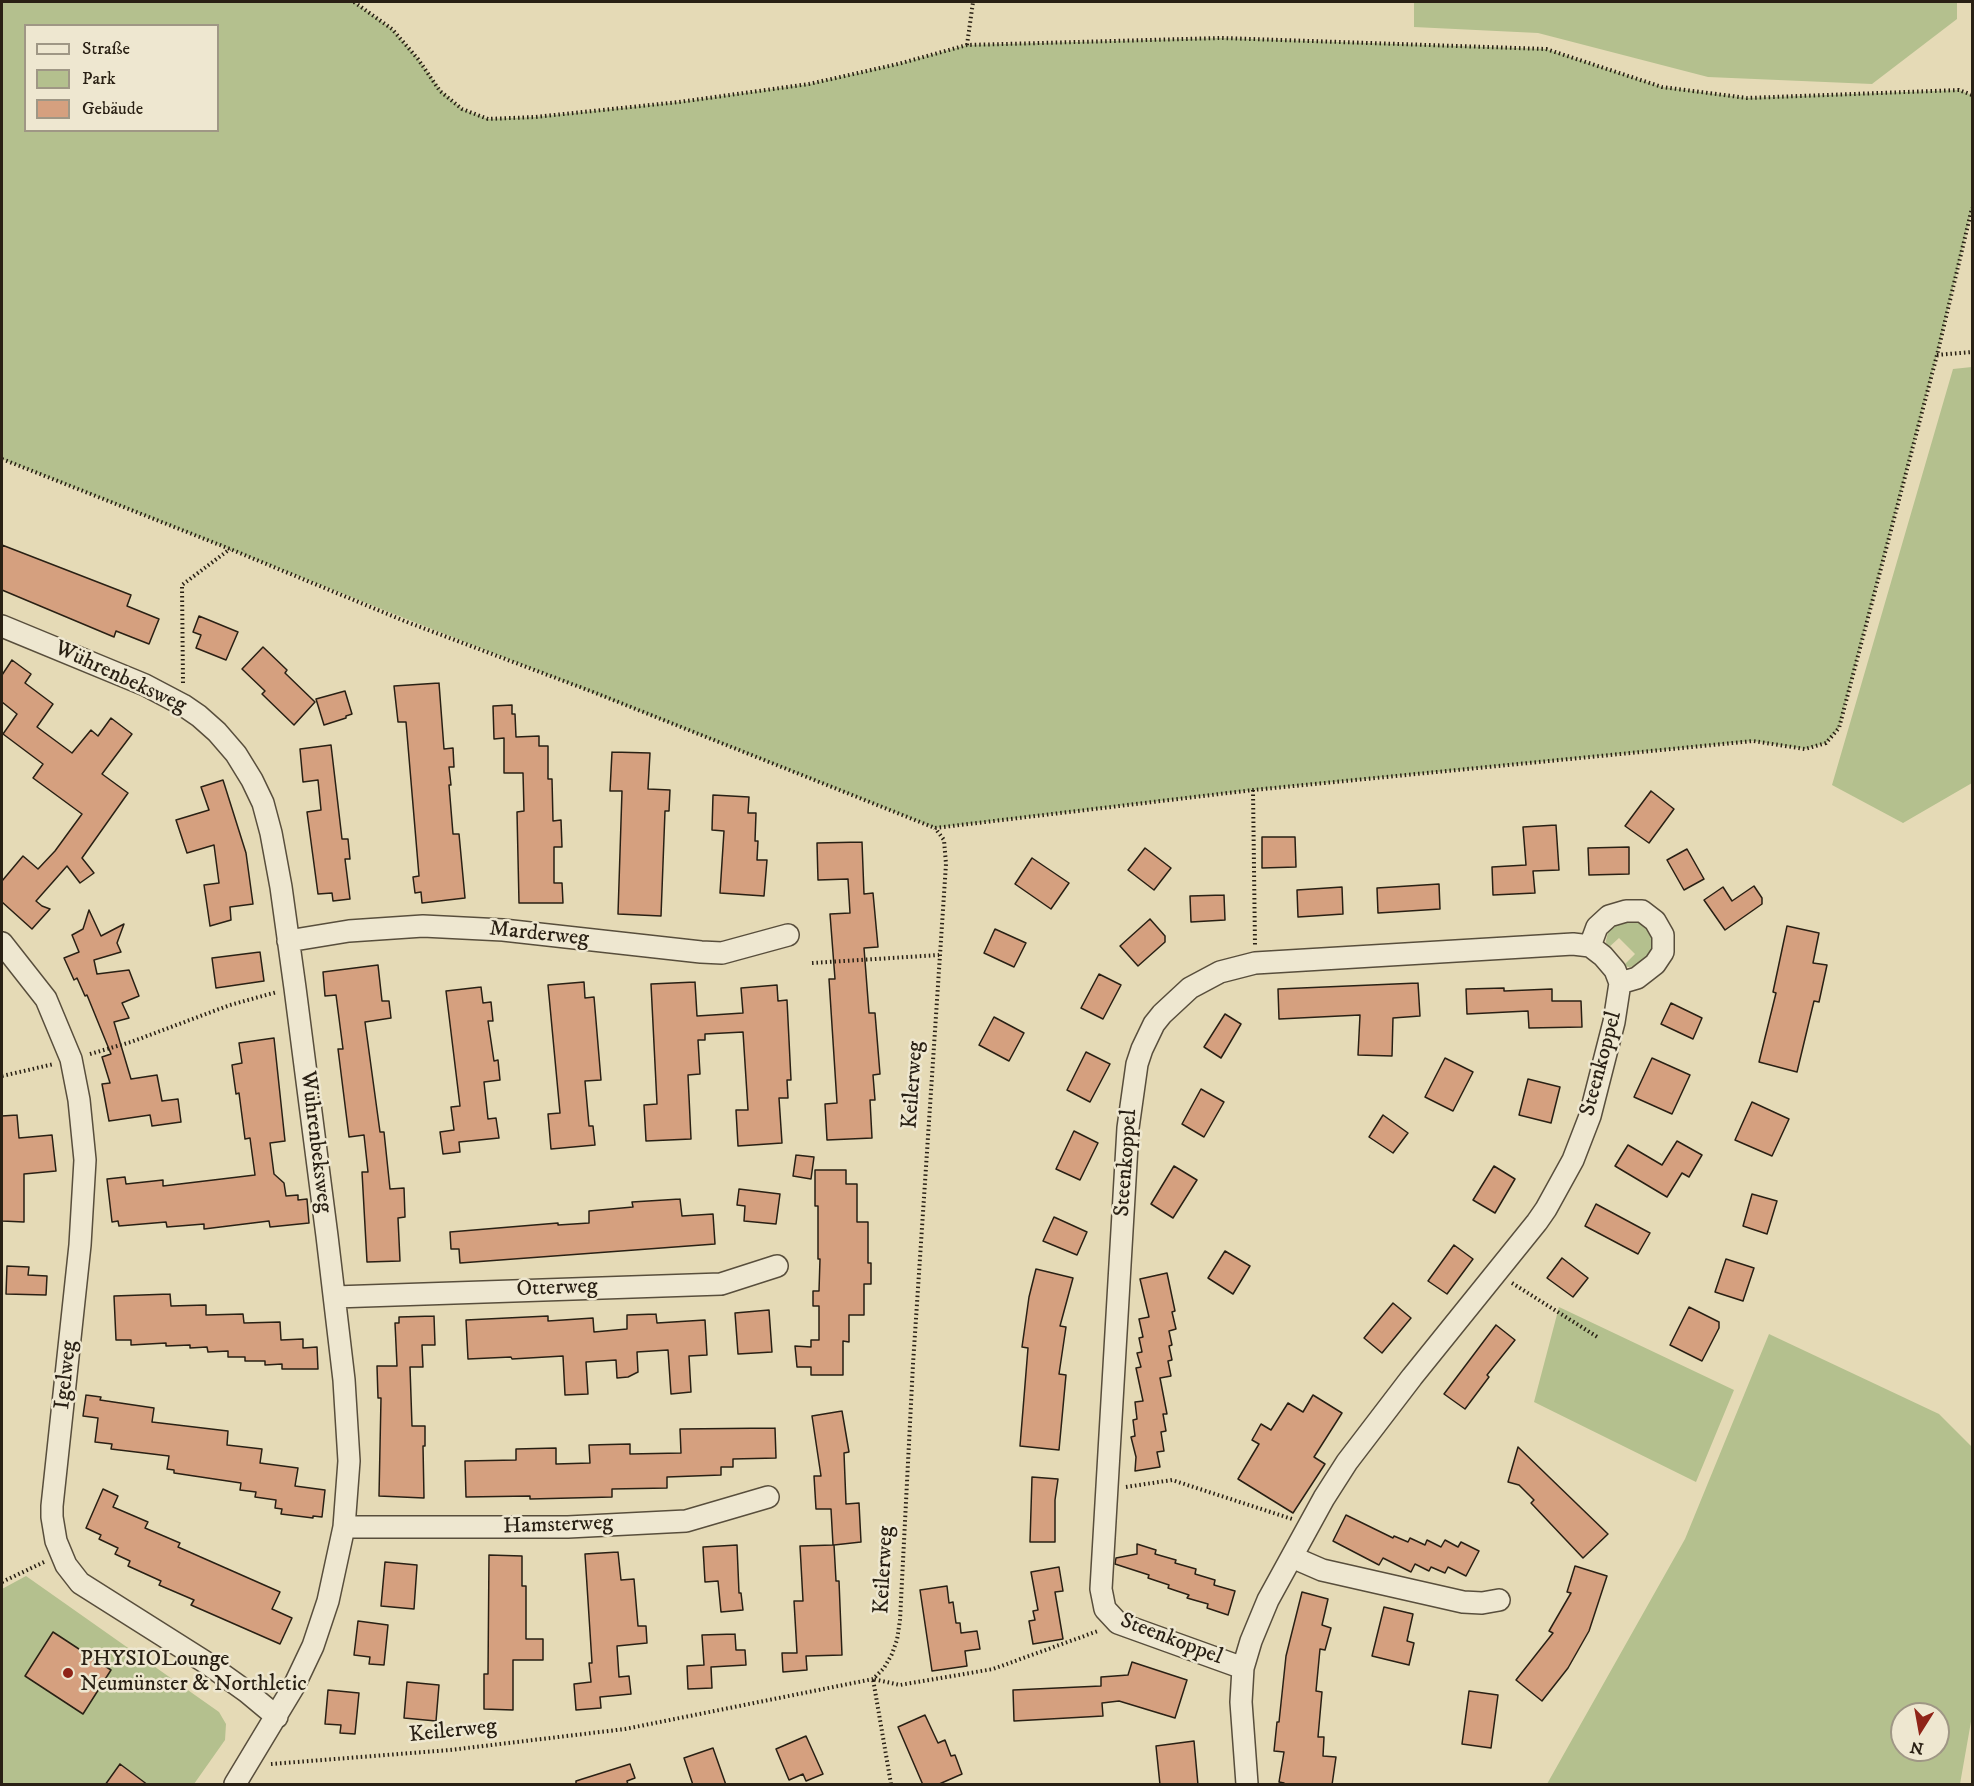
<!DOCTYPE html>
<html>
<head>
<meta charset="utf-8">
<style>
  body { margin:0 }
  #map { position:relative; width:1974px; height:1786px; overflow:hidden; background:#e5dab6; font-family:"IM FELL DW Pica",serif }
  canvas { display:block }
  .frame { position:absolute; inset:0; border:3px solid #292014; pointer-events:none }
  .legend { position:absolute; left:24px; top:24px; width:195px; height:108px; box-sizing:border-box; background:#eee7d0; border:2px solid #9f9785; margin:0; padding:8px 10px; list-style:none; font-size:18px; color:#292014 }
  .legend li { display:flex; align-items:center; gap:12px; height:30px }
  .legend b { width:30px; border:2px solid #9f9785 }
  .north { position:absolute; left:1890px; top:1702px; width:60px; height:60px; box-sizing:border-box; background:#eee7d0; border:2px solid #9f9785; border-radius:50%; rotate:191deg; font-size:16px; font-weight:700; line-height:24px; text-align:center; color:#292014 }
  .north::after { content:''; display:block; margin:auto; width:21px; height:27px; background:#8f2418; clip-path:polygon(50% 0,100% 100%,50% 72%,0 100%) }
</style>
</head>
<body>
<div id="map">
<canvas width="1974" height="1786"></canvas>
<div class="frame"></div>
<ul class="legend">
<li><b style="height:8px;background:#eee7d0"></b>Straße</li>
<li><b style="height:16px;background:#b4c08e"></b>Park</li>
<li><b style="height:16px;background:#d5a07f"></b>Gebäude</li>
</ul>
<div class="north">N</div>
</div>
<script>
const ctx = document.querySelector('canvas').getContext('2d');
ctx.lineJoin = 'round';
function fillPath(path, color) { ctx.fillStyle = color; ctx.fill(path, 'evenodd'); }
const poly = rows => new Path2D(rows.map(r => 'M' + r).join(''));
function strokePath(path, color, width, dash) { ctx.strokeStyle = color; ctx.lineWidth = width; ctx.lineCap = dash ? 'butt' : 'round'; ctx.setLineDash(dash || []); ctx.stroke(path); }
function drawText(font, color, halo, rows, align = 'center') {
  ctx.font = font + ' "IM FELL DW Pica",serif'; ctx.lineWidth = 5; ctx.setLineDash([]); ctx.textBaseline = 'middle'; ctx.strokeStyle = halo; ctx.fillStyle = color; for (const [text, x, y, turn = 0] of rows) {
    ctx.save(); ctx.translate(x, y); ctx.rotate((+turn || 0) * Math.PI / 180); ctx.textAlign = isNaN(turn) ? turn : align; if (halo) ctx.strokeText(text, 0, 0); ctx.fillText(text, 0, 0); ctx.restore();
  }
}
fillPath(poly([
  [2,2,354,2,392,29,418,59,441,91,462,109,488,119,535,117,679,102,809,84,898,64,967,45,1222,38,1546,49,1662,87,1747,98,1959,90,1972,95,1972,208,1937,355,1839,728,1826,743,1805,749,1753,741,1253,790,935,828,2,459],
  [26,26,218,26,218,130,26,130],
  [1414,2,1957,2,1957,19,1872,84,1708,77,1538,33,1414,27],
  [1972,367,1972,783,1903,823,1832,785,1953,369],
  [1628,917,1650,926,1656,948,1639,966,1629,967,1623,966,1635,954,1619,938,1607,949,1606,941,1608,932,1614,924],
  [1559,1307,1734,1390,1696,1482,1534,1402],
  [1769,1334,1939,1414,1972,1447,1972,1716,1960,1784,1547,1784,1685,1539],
  [1902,1714,1938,1714,1938,1750,1902,1750],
  [26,1576,219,1712,226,1724,225,1740,194,1784,148,1784,120,1764,105,1784,2,1784,2,1589]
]), '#b4c08e');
const building = poly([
  [2,545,131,595,127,606,159,619,149,644,116,631,114,637,2,590,2,545],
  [199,616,238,632,226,660,196,648,201,635,193,632,199,616],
  [263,647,287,670,285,673,315,702,294,725,262,694,265,691,242,669,263,647],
  [12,660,31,674,25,683,53,704,37,727,72,753,91,730,98,736,111,718,132,734,102,774,128,793,82,858,94,873,80,883,67,866,36,901,42,906,50,909,32,929,2,902,2,881,23,856,38,869,55,851,82,814,33,778,43,764,3,734,17,714,2,702,2,675,12,660],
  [439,683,444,749,453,748,454,767,449,767,451,785,449,785,453,834,459,834,465,898,422,903,421,892,415,893,413,877,419,876,406,722,398,722,394,686,439,683],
  [345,691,352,714,346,716,346,718,324,725,316,699,345,691],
  [512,705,512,714,515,714,516,737,539,736,539,746,548,746,548,779,552,779,553,821,561,820,562,847,554,847,554,883,562,883,563,903,519,903,517,812,524,811,523,773,504,773,504,738,494,739,493,706,512,705],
  [331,745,342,839,348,839,350,859,345,859,350,899,333,901,332,893,318,894,307,812,321,810,318,780,303,782,300,749,331,745],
  [612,752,650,753,648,789,670,790,669,811,665,811,661,916,618,914,622,791,610,791,612,752],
  [223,780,246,853,253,904,230,907,231,920,210,926,204,885,219,883,214,845,187,853,176,820,209,810,201,787,223,780],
  [1651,791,1674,809,1649,843,1625,826,1651,791],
  [713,795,749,797,748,813,756,813,755,841,758,841,757,860,767,860,764,896,720,893,724,831,712,830,713,795],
  [1556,825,1559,870,1533,871,1535,893,1493,895,1492,867,1526,865,1523,827,1556,825],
  [1262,837,1295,837,1296,867,1262,868,1262,837],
  [862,842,864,894,873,893,878,947,864,948,869,1013,875,1013,880,1074,873,1075,875,1100,870,1100,872,1138,827,1140,825,1104,837,1103,829,979,835,979,830,914,850,913,848,879,818,880,817,843,862,842],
  [1629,847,1629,874,1589,875,1588,848,1629,847],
  [1145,848,1171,868,1154,890,1128,870,1145,848],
  [1687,849,1704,879,1684,890,1667,860,1687,849],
  [1032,858,1069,883,1051,909,1015,884,1032,858],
  [1439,884,1440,909,1378,913,1377,888,1439,884],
  [1754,886,1762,898,1762,904,1725,930,1704,900,1723,887,1732,901,1754,886],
  [1342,887,1343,914,1298,917,1297,890,1342,887],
  [1224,895,1225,920,1191,922,1190,896,1224,895],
  [89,910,101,936,124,924,117,943,121,952,94,960,97,974,129,970,139,996,122,1003,129,1018,114,1022,131,1079,157,1075,162,1101,178,1099,181,1122,152,1126,150,1115,109,1121,102,1084,110,1083,102,1057,111,1054,87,995,85,996,77,978,74,980,64,958,79,952,72,935,83,929,89,910],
  [1150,919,1165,936,1165,942,1138,966,1120,946,1150,919],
  [1787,926,1819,933,1813,963,1827,965,1819,1002,1814,1001,1797,1072,1759,1062,1776,993,1773,992,1787,926],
  [995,929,1026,943,1014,967,984,953,995,929],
  [260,952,264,981,216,988,212,958,260,952],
  [378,965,382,1001,389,1001,391,1018,365,1022,380,1132,384,1132,390,1189,404,1188,405,1217,398,1218,400,1261,367,1262,362,1172,368,1172,364,1135,349,1137,338,1049,343,1049,336,995,325,996,323,972,378,965],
  [1099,974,1121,985,1103,1019,1081,1008,1099,974],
  [584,982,585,998,594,997,601,1080,585,1081,589,1126,593,1126,595,1145,551,1149,548,1114,560,1113,548,985,584,982],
  [695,982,697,1016,743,1013,741,988,777,985,778,1001,787,1000,791,1080,787,1080,788,1098,779,1098,782,1143,738,1146,736,1110,748,1110,743,1032,705,1034,705,1040,698,1040,700,1074,688,1075,691,1139,646,1141,644,1105,657,1104,651,984,695,982],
  [1418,983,1420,1016,1393,1018,1392,1056,1358,1055,1360,1015,1279,1019,1278,989,1418,983],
  [481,987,483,1003,491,1002,493,1021,488,1021,494,1061,498,1060,500,1080,484,1082,488,1119,496,1118,499,1138,459,1142,460,1152,443,1154,440,1132,454,1130,451,1107,460,1106,446,991,481,987],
  [1504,988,1504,991,1552,989,1552,1001,1581,1001,1582,1027,1529,1028,1528,1011,1467,1014,1466,989,1504,988],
  [1671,1003,1702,1018,1693,1039,1661,1024,1671,1003],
  [1225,1014,1241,1024,1221,1058,1204,1047,1225,1014],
  [994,1017,1024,1033,1009,1061,979,1045,994,1017],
  [274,1038,285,1141,270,1143,274,1174,284,1183,286,1196,298,1195,298,1200,307,1199,309,1223,270,1227,269,1221,204,1229,204,1224,167,1227,166,1222,119,1226,118,1221,112,1222,107,1179,125,1177,126,1184,163,1180,163,1186,255,1175,250,1138,245,1139,239,1093,236,1094,232,1065,242,1063,239,1043,274,1038],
  [1086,1052,1110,1064,1090,1102,1067,1090,1086,1052],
  [1445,1058,1473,1072,1453,1111,1425,1097,1445,1058],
  [1652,1058,1690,1075,1672,1114,1634,1097,1652,1058],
  [1528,1079,1560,1087,1551,1123,1519,1115,1528,1079],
  [1201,1089,1224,1102,1204,1137,1182,1124,1201,1089],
  [1752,1102,1789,1119,1772,1156,1735,1140,1752,1102],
  [17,1115,19,1138,52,1135,56,1171,24,1174,24,1222,2,1221,2,1116,17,1115],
  [1383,1115,1408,1133,1393,1153,1369,1137,1383,1115],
  [1074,1131,1098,1143,1080,1180,1056,1169,1074,1131],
  [1677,1141,1702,1155,1689,1177,1682,1173,1667,1197,1615,1166,1628,1145,1662,1165,1677,1141],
  [796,1155,814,1157,811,1179,793,1176,796,1155],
  [1174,1166,1197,1180,1173,1218,1151,1204,1174,1166],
  [1494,1166,1515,1179,1495,1213,1473,1200,1494,1166],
  [815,1170,846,1170,846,1184,857,1184,857,1222,868,1222,868,1263,871,1263,871,1284,864,1284,864,1315,849,1315,849,1342,843,1341,843,1375,811,1375,811,1367,797,1367,795,1346,811,1347,811,1340,819,1340,819,1306,813,1306,813,1291,819,1291,820,1259,818,1259,818,1206,815,1206,815,1170],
  [739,1189,780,1194,776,1224,744,1221,745,1206,737,1205,739,1189],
  [1752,1194,1777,1201,1767,1234,1743,1226,1752,1194],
  [680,1199,682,1216,713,1214,715,1244,460,1263,459,1249,451,1249,450,1232,558,1223,558,1225,589,1223,589,1211,633,1207,632,1202,680,1199],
  [1596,1204,1650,1233,1638,1254,1585,1226,1596,1204],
  [1054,1217,1087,1232,1077,1255,1043,1241,1054,1217],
  [1454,1245,1473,1259,1447,1294,1428,1281,1454,1245],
  [1225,1251,1250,1266,1233,1294,1208,1278,1225,1251],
  [1562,1258,1588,1278,1573,1297,1547,1278,1562,1258],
  [1726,1259,1754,1268,1743,1301,1715,1292,1726,1259],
  [7,1266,29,1267,28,1275,47,1276,46,1295,6,1294,7,1266],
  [1036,1269,1073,1278,1060,1326,1066,1327,1059,1374,1066,1375,1059,1450,1020,1446,1028,1348,1022,1347,1029,1297,1036,1269],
  [1167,1273,1175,1311,1172,1312,1176,1329,1169,1331,1172,1345,1169,1346,1172,1360,1168,1361,1171,1376,1160,1378,1167,1414,1163,1414,1166,1431,1161,1432,1164,1451,1157,1452,1160,1467,1135,1471,1136,1457,1131,1437,1135,1436,1133,1420,1137,1419,1135,1402,1143,1401,1136,1368,1141,1367,1137,1353,1142,1352,1139,1338,1143,1337,1139,1319,1149,1317,1140,1279,1167,1273],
  [170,1294,171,1306,206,1305,206,1315,243,1314,244,1323,280,1322,281,1340,303,1339,303,1348,317,1347,318,1369,282,1369,282,1364,265,1365,265,1361,245,1361,245,1357,228,1357,228,1351,208,1352,207,1347,190,1348,190,1345,166,1346,166,1343,131,1345,131,1340,116,1340,114,1296,170,1294],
  [1393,1303,1411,1318,1382,1353,1364,1338,1393,1303],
  [1689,1307,1719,1322,1719,1328,1702,1361,1670,1345,1689,1307],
  [769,1310,772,1352,738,1354,735,1313,769,1310],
  [656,1314,657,1323,705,1320,707,1355,689,1356,691,1392,671,1394,668,1350,637,1352,638,1372,628,1377,617,1378,616,1360,586,1362,588,1394,565,1395,563,1356,512,1359,511,1357,468,1359,466,1320,548,1316,548,1321,593,1318,594,1332,627,1329,627,1315,656,1314],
  [434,1316,435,1345,422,1345,423,1367,410,1367,412,1426,425,1426,425,1446,423,1446,424,1498,379,1496,381,1398,378,1398,377,1366,397,1366,395,1323,399,1323,399,1317,434,1316],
  [1496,1325,1515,1340,1487,1375,1489,1377,1465,1409,1444,1394,1496,1325],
  [86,1395,101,1397,100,1400,154,1408,152,1422,228,1431,227,1445,262,1449,260,1463,298,1468,295,1486,325,1490,322,1517,313,1516,313,1518,281,1514,282,1509,275,1508,276,1500,255,1497,256,1492,240,1490,241,1483,174,1473,174,1470,167,1469,169,1456,111,1449,112,1444,95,1442,98,1418,83,1416,86,1395],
  [1313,1395,1342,1413,1314,1457,1325,1464,1293,1513,1238,1479,1259,1444,1252,1440,1261,1424,1271,1430,1288,1403,1303,1412,1313,1395],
  [842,1411,849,1452,844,1453,846,1504,859,1503,861,1542,834,1545,836,1581,839,1581,842,1655,806,1656,807,1670,783,1672,782,1653,797,1653,794,1601,803,1601,800,1546,833,1545,831,1509,816,1509,814,1476,821,1476,812,1416,842,1411],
  [775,1428,776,1458,733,1459,733,1467,721,1467,721,1475,667,1477,667,1488,612,1489,612,1497,530,1499,530,1496,466,1497,465,1461,516,1460,516,1449,556,1448,556,1464,590,1463,589,1445,630,1444,630,1454,681,1453,680,1429,775,1428],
  [1518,1447,1608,1534,1583,1558,1531,1503,1534,1500,1519,1485,1508,1482,1518,1447],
  [1032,1477,1058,1479,1055,1500,1055,1542,1030,1542,1032,1477],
  [103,1489,118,1496,113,1507,148,1522,145,1528,180,1543,178,1547,280,1592,272,1609,292,1618,280,1644,191,1605,194,1600,159,1585,161,1581,128,1566,130,1561,115,1554,118,1548,99,1539,101,1535,86,1528,103,1489],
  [1346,1515,1393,1538,1394,1536,1408,1542,1410,1538,1425,1545,1427,1540,1441,1547,1445,1540,1458,1547,1461,1542,1479,1551,1466,1576,1448,1567,1445,1573,1431,1567,1429,1571,1415,1564,1411,1572,1383,1558,1379,1565,1333,1541,1346,1515],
  [1137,1544,1156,1550,1155,1554,1176,1560,1175,1563,1196,1569,1195,1574,1215,1580,1214,1585,1235,1591,1228,1615,1207,1608,1208,1604,1187,1598,1189,1595,1168,1588,1169,1585,1148,1578,1149,1575,1115,1564,1116,1558,1137,1554,1137,1544],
  [737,1545,739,1593,741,1593,743,1610,721,1612,718,1581,705,1582,703,1547,737,1545],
  [618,1552,621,1580,634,1579,638,1626,646,1626,647,1643,617,1646,619,1677,629,1676,631,1694,600,1697,601,1708,576,1710,574,1684,591,1682,589,1663,592,1663,585,1554,618,1552],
  [489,1555,522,1556,522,1586,526,1586,526,1639,543,1639,543,1660,513,1660,513,1710,484,1709,484,1674,488,1674,489,1555],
  [385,1562,417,1565,414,1609,381,1606,385,1562],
  [1575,1566,1607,1576,1589,1631,1568,1668,1542,1701,1516,1680,1553,1633,1549,1631,1571,1593,1567,1592,1575,1566],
  [1059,1567,1063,1591,1055,1592,1063,1639,1033,1644,1029,1621,1035,1620,1033,1611,1038,1610,1031,1572,1059,1567],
  [947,1586,949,1603,953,1602,956,1623,960,1623,961,1633,977,1631,980,1649,965,1651,967,1666,932,1671,920,1590,947,1586],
  [1302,1592,1328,1599,1322,1625,1331,1628,1325,1650,1320,1649,1316,1691,1322,1692,1318,1737,1324,1737,1323,1756,1336,1757,1332,1785,1284,1785,1284,1783,1279,1782,1284,1752,1274,1751,1277,1722,1279,1722,1286,1656,1302,1592],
  [1384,1607,1413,1614,1407,1641,1414,1643,1409,1665,1372,1656,1384,1607],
  [358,1621,388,1625,384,1665,369,1664,370,1657,354,1655,358,1621],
  [53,1632,111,1670,83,1714,25,1676,53,1632],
  [735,1634,736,1650,745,1650,746,1665,711,1667,712,1688,688,1689,687,1666,704,1665,702,1635,735,1634],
  [1132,1662,1187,1680,1175,1718,1119,1701,1102,1703,1103,1716,1014,1721,1013,1690,1101,1686,1101,1677,1128,1675,1132,1662],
  [407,1682,439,1685,436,1721,404,1718,407,1682],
  [328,1690,359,1693,355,1734,340,1733,341,1725,325,1724,328,1690],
  [1469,1691,1498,1695,1491,1748,1462,1744,1469,1691],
  [925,1715,938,1743,945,1740,951,1756,955,1755,962,1774,937,1785,923,1785,898,1727,925,1715],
  [806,1736,823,1774,806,1781,803,1774,789,1780,776,1749,806,1736],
  [1194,1741,1198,1785,1160,1785,1156,1746,1194,1741],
  [713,1748,726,1785,693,1785,684,1758,713,1748],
  [120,1764,148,1785,105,1785,120,1764],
  [630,1764,635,1778,627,1781,628,1785,576,1785,576,1781,630,1764]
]);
fillPath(building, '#d5a07f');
strokePath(building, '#292014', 1.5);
const minor = poly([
  [2,626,145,685,183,705,199,716,217,732,236,754,252,780,263,803,271,833,281,887,295,988,327,1236,344,1380,349,1461,344,1527,328,1601,313,1646,294,1686,235,1784],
  [288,941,349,931,423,926,503,930,701,952,722,953,788,935],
  [2,943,46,999,71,1059,79,1100,85,1160,80,1245,52,1506,52,1517,56,1541,66,1565,80,1583,205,1662,247,1692,277,1717],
  [1573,944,1590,946,1603,956,1615,970,1620,983,1614,1022,1590,1116,1573,1160,1546,1209,1537,1222,1412,1377,1347,1462,1324,1498,1268,1600,1251,1641,1243,1668,1118,1623,1105,1609,1101,1589,1128,1128,1137,1064,1142,1049,1154,1024,1162,1014,1190,988,1220,972,1255,963,1573,944],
  [1590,946,1597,927,1609,916,1626,911,1642,911,1655,921,1663,935,1663,952,1655,964,1637,978,1620,983],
  [335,1297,721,1284,777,1266],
  [344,1527,568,1527,686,1521,768,1497],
  [1292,1557,1322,1570,1463,1602,1482,1603,1499,1600],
  [1243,1668,1241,1702,1247,1784]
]);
strokePath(minor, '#584e3c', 24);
strokePath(poly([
  [354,2,392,29,418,59,440,91,462,109,488,119,535,117,679,102,809,84,898,64,967,45,1222,38,1546,49,1662,87,1747,98,1959,90,1972,95],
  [967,45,973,2],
  [1937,355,1972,352],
  [2,459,230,549,407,622,593,692,935,828,1253,790,1753,741,1805,749,1826,743,1839,728,1937,355,1972,208],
  [183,683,182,585,230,549],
  [1253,790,1255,946],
  [812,963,939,955],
  [90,1054,131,1042,230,1005,277,992],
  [2,1076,54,1064],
  [1512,1283,1599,1338],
  [1126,1487,1172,1480,1292,1519],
  [2,1582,44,1562],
  [271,1764,450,1750,625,1729,873,1679,884,1668,892,1654,897,1640,900,1620,913,1364,946,864,944,840,935,828],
  [891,1784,873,1679,900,1685,993,1669,1098,1631]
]), '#292014', 4, [1.5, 3]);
strokePath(minor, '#eee7d0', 21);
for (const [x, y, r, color] of [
  [68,1673,6,"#8f2418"]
]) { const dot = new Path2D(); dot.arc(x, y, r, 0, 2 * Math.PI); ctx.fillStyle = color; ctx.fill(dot); strokePath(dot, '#eee7d0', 2); }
drawText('22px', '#292014', '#eee7d0', [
  ["Wührenbeksweg",120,678,25],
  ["Marderweg",539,935,6],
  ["Steenkoppel",1602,1064,-75],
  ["Keilerweg",914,1085,-86],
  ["Wührenbeksweg",315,1142,83],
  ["Steenkoppel",1127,1163,-86],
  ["Otterweg",557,1289,-2],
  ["Igelweg",67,1375,-84],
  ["Hamsterweg",558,1526,-2],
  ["Keilerweg",885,1570,-87],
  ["Steenkoppel",1171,1640,21],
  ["Keilerweg",453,1732,-6]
]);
drawText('22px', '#292014', '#eee7d0', [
  ["PHYSIOLounge",80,1660],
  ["Neumünster & Northletic",80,1685]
], 'left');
</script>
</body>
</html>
